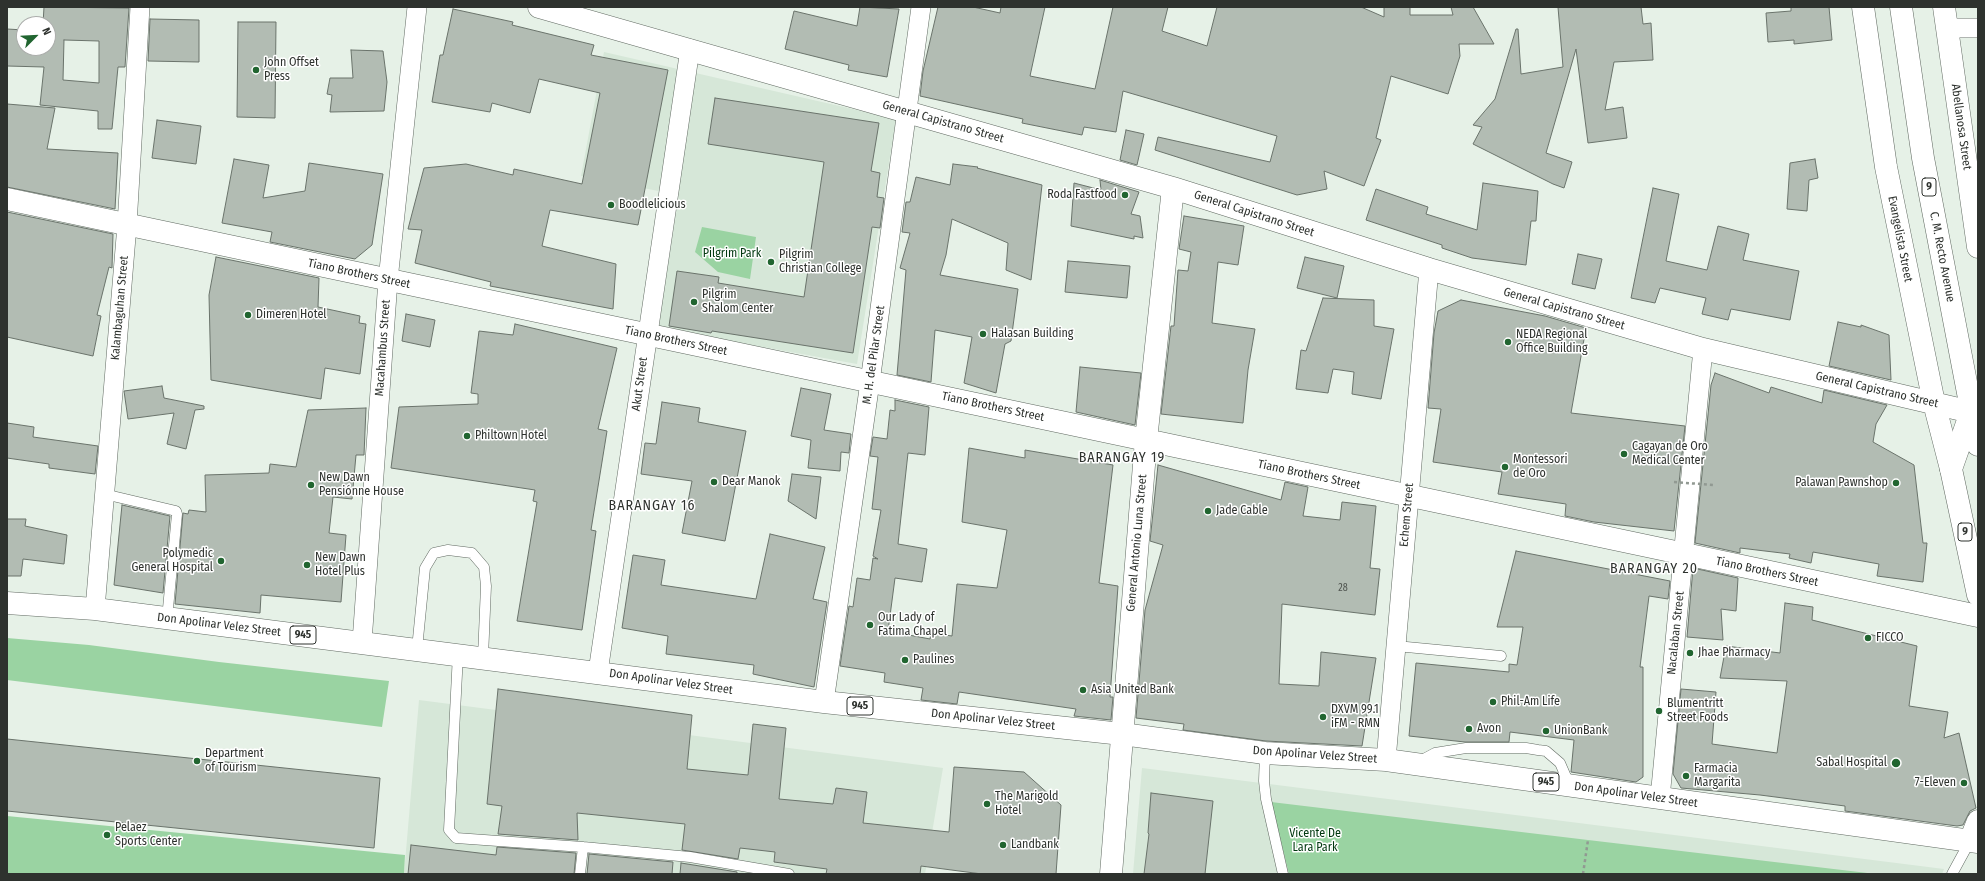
<!DOCTYPE html>
<html>
<head>
<meta charset="utf-8">
<style>
  body { margin:0 }
  #map { position:relative; width:1985px; height:881px; overflow:hidden; background:#e6f1e7; font-family:"Fira Sans Condensed",sans-serif }
  canvas { display:block }
  .frame { position:absolute; inset:0; border:8px solid #2e322e; pointer-events:none }
  .north { position:absolute; left:16px; top:16px; width:40px; height:40px; box-sizing:border-box; background:#fff; border:1px solid #abadab; border-radius:50%; rotate:66deg; font-size:11px; font-weight:700; line-height:16px; text-align:center; color:#2e322e }
  .north::after { content:''; display:block; margin:auto; width:14px; height:18px; background:#216530; clip-path:polygon(50% 0,100% 100%,50% 72%,0 100%) }
</style>
</head>
<body>
<div id="map">
<canvas width="1985" height="881"></canvas>
<div class="frame"></div>
<div class="north">N</div>
</div>
<script>
const ctx = document.querySelector('canvas').getContext('2d');
ctx.lineJoin = 'round';
function fillPath(path, color) { ctx.fillStyle = color; ctx.fill(path, 'evenodd'); }
const poly = rows => new Path2D(rows.map(r => 'M' + r).join(''));
function strokePath(path, color, width, dash) { ctx.strokeStyle = color; ctx.lineWidth = width; ctx.lineCap = dash ? 'butt' : 'round'; ctx.setLineDash(dash || []); ctx.stroke(path); }
function drawText(font, color, halo, rows, align = 'center') {
  ctx.font = font + ' "Fira Sans Condensed",sans-serif'; ctx.lineWidth = 3; ctx.setLineDash([]); ctx.textBaseline = 'middle'; ctx.strokeStyle = halo; ctx.fillStyle = color; for (const [text, x, y, turn = 0] of rows) {
    ctx.save(); ctx.translate(x, y); ctx.rotate((+turn || 0) * Math.PI / 180); ctx.textAlign = isNaN(turn) ? turn : align; if (halo) ctx.strokeText(text, 0, 0); ctx.fillText(text, 0, 0); ctx.restore();
  }
}
fillPath(poly([
  [604,52,896,119,857,364,658,328,679,195,581,176],
  [419,700,943,768,925,874,404,874],
  [1142,768,1944,869,1942,874,1133,874]
]), '#d6e7d8');
fillPath(poly([
  [702,227,756,237,750,279,718,272,695,252],
  [7,638,89,645,219,662,389,681,382,727,7,680],
  [1271,802,1588,840,1876,874,1289,874],
  [7,816,405,855,404,874,7,874]
]), '#9ad3a2');
const building = poly([
  [44,7,129,8,125,67,118,67,112,129,98,129,98,111,40,105,44,67,7,66,7,29,24,30,24,48,48,48,48,24,43,24,44,7],
  [64,40,99,41,99,83,63,80,64,40],
  [860,7,899,9,887,77,848,70,849,65,785,49,794,11,857,26,860,7],
  [938,7,973,7,1000,13,1001,7,1045,7,1030,76,1095,89,1113,7,1168,7,1162,31,1207,46,1217,7,1361,7,1384,17,1384,7,1410,7,1410,15,1453,15,1451,7,1473,7,1494,44,1459,44,1460,56,1448,94,1391,76,1376,138,1381,140,1364,186,1324,171,1327,189,1297,195,1155,150,1158,137,1270,162,1277,136,1123,91,1116,132,1084,127,1082,135,1022,123,1023,119,920,96,923,71,938,7],
  [1558,7,1641,7,1643,24,1651,23,1653,60,1614,62,1605,110,1623,107,1627,138,1588,143,1576,49,1546,153,1572,162,1564,188,1553,184,1473,144,1482,127,1473,125,1495,99,1516,29,1518,29,1521,74,1563,67,1558,7],
  [1791,7,1829,7,1832,40,1794,44,1794,40,1768,42,1766,13,1791,11,1791,7],
  [453,9,513,22,512,25,594,45,591,55,668,70,638,225,550,210,542,246,616,264,613,309,490,286,491,282,415,263,422,230,408,229,424,168,466,164,513,175,514,169,582,184,600,93,539,79,530,113,492,103,490,112,432,102,440,55,443,55,453,9],
  [150,19,199,20,199,62,148,61,150,19],
  [238,22,276,22,275,118,237,117,238,22],
  [351,50,383,51,387,82,384,111,330,112,332,95,327,94,330,78,353,78,351,50],
  [715,98,879,123,871,171,880,173,877,197,884,198,880,228,872,227,853,353,712,331,711,333,669,326,677,271,719,277,718,283,804,297,824,162,708,144,715,98],
  [7,104,55,108,47,149,118,153,115,209,7,187,7,104],
  [157,120,201,126,196,164,152,158,157,120],
  [1126,130,1144,134,1137,165,1120,160,1126,130],
  [234,159,269,165,263,198,305,191,309,163,383,174,372,245,355,259,270,242,272,232,222,223,234,159],
  [1815,159,1818,178,1809,180,1807,211,1787,209,1790,163,1815,159],
  [953,164,978,167,977,168,1042,185,1031,280,1006,270,1008,243,952,219,946,255,940,275,1018,289,1011,341,1005,344,996,393,964,383,972,337,935,330,931,382,897,375,906,270,900,268,910,233,902,232,906,202,910,202,916,177,950,185,953,164],
  [1100,180,1139,192,1131,214,1140,216,1143,238,1134,236,1134,239,1071,226,1074,183,1101,190,1100,180],
  [1483,183,1538,191,1536,221,1531,221,1526,265,1472,258,1442,248,1442,245,1366,220,1376,189,1428,207,1426,214,1477,230,1483,183],
  [1653,188,1679,194,1666,261,1707,270,1718,226,1749,234,1743,260,1799,271,1790,320,1731,309,1728,320,1702,314,1706,298,1660,288,1655,303,1631,298,1653,188],
  [7,212,113,234,112,268,109,267,97,315,101,316,93,356,7,337,7,212],
  [1184,216,1244,226,1238,265,1218,262,1212,323,1255,329,1248,370,1243,423,1161,414,1171,326,1174,326,1178,270,1188,271,1191,252,1179,249,1184,216],
  [1578,254,1602,259,1595,289,1572,284,1578,254],
  [216,257,319,278,318,307,360,316,359,323,366,324,360,374,325,368,321,399,211,380,209,295,216,257],
  [1305,257,1344,266,1337,298,1297,288,1305,257],
  [1068,261,1130,266,1127,298,1065,292,1068,261],
  [1323,298,1374,300,1374,326,1394,329,1381,399,1352,394,1354,372,1333,369,1328,393,1296,389,1301,350,1306,351,1323,298],
  [1461,300,1545,316,1586,328,1571,413,1685,426,1674,531,1594,522,1565,516,1566,504,1498,494,1502,472,1433,462,1441,409,1428,408,1434,333,1438,311,1461,300],
  [406,314,435,320,430,347,402,341,406,314],
  [1838,322,1861,327,1861,325,1889,335,1891,380,1829,366,1838,322],
  [515,324,617,348,598,429,607,431,591,530,596,531,582,630,517,621,537,502,533,501,535,490,391,468,399,407,478,404,478,394,471,393,479,331,513,335,515,324],
  [1080,367,1141,373,1135,425,1076,412,1080,367],
  [1715,373,1769,393,1771,387,1822,403,1824,390,1887,405,1876,424,1873,442,1914,465,1923,543,1927,543,1923,582,1877,576,1879,564,1813,552,1811,563,1789,558,1790,554,1740,548,1740,553,1695,543,1711,385,1715,373],
  [162,386,164,398,204,406,204,409,195,410,186,449,167,444,174,413,128,419,124,391,162,386],
  [801,388,831,394,824,430,851,434,849,453,841,452,840,471,808,468,811,440,791,436,801,388],
  [895,400,929,407,925,455,908,453,898,544,927,549,922,582,895,578,888,631,930,639,931,633,952,636,957,584,997,588,1007,530,962,522,969,448,1025,458,1025,450,1113,465,1099,583,1118,586,1110,697,1113,697,1111,720,1074,716,1076,709,959,692,957,704,921,700,923,688,884,682,885,673,840,666,849,606,853,607,857,578,870,580,873,558,878,559,873,556,881,510,872,509,878,457,870,456,873,437,887,439,890,410,895,411,895,400],
  [662,402,700,408,698,422,746,431,725,541,682,533,692,481,641,474,645,443,656,444,662,402],
  [366,408,364,455,356,455,352,499,333,497,329,533,346,535,341,602,261,595,260,613,175,604,183,513,188,514,189,510,206,512,205,475,269,473,270,464,296,467,308,410,366,408],
  [7,423,34,427,33,437,98,446,95,474,49,468,49,464,7,458,7,423],
  [1158,465,1281,500,1285,482,1308,487,1303,516,1340,520,1342,502,1376,506,1370,568,1380,569,1375,615,1282,604,1279,684,1319,686,1321,652,1376,658,1362,746,1266,741,1183,730,1184,724,1136,718,1145,610,1163,545,1150,541,1158,465],
  [792,474,821,477,816,519,788,501,792,474],
  [122,505,170,516,163,593,114,585,122,505],
  [7,519,26,519,25,526,67,535,64,564,23,559,21,576,7,576,7,519],
  [770,534,825,547,813,599,827,602,814,687,753,674,754,665,666,654,668,636,622,628,633,555,665,560,661,585,756,599,770,534],
  [1516,551,1670,581,1668,599,1649,596,1640,667,1643,667,1643,777,1636,782,1571,772,1574,740,1510,732,1509,742,1465,742,1409,736,1416,663,1509,672,1509,664,1517,665,1523,627,1497,627,1516,551],
  [1693,568,1738,578,1736,611,1721,609,1723,640,1687,637,1693,568],
  [1785,603,1813,607,1812,620,1917,646,1909,706,1948,712,1944,738,1959,733,1976,808,1970,811,1963,825,1957,826,1845,811,1845,806,1760,795,1681,788,1673,774,1681,689,1716,692,1712,744,1777,753,1787,681,1720,678,1726,646,1780,653,1785,603],
  [498,689,692,715,687,769,748,775,753,724,786,728,779,799,833,804,836,788,867,792,863,823,949,832,954,767,1024,772,1061,805,1056,874,982,874,921,866,920,874,826,874,827,869,774,862,775,852,740,848,738,859,682,850,685,824,577,813,578,840,498,834,502,806,487,804,498,689],
  [7,739,380,778,374,848,7,811,7,739],
  [1151,793,1213,801,1205,874,1144,874,1149,834,1148,833,1151,793],
  [411,845,496,855,497,847,576,853,574,874,408,874,411,845],
  [589,854,673,862,672,874,587,874,589,854],
  [681,863,737,872,737,874,680,874,681,863]
]);
fillPath(building, '#b2bcb3');
strokePath(building, '#6a736b', 1);
const lane = poly([
  [104,494,176,511,177,514,167,619],
  [1396,646,1501,656],
  [417,649,425,568,434,553,448,550,472,553,484,567,486,586,483,657],
  [458,654,449,830,456,838,583,847,690,857,789,874],
  [1265,753,1264,781,1266,799,1283,874],
  [1420,761,1435,753,1466,748,1526,748,1538,750,1546,751,1560,763,1570,786],
  [580,874,583,847],
  [1952,874,1970,841]
]);
const street = poly([
  [1947,28,1978,28],
  [95,609,127,225,140,7],
  [362,642,388,280,417,7],
  [598,672,690,49],
  [824,702,870,382,921,7],
  [1386,760,1429,269],
  [1660,798,1703,349]
]);
const secondary = poly([
  [539,7,1173,188,1429,269,1703,349,1971,412],
  [1863,7,1886,167,1934,403,1951,469],
  [1944,7,1978,247],
  [7,199,1978,616],
  [1111,874,1146,440,1173,188]
]);
const primary = poly([
  [1971,412,1951,469,1978,595],
  [7,603,95,609,824,702,1122,734,1265,753,1386,760,1978,842],
  [1970,841,1978,821]
]);
const highway = poly([
  [1901,7,1923,158,1978,445]
]);
strokePath(lane, '#616a62', 11);
strokePath(street, '#616a62', 20);
strokePath(secondary, '#616a62', 23);
strokePath(primary, '#616a62', 23);
strokePath(highway, '#616a62', 23);
strokePath(poly([
  [1583,874,1588,840]
]), '#919992', 2.5, [3, 3]);
strokePath(lane, '#fff', 10);
strokePath(street, '#fff', 19);
strokePath(secondary, '#fff', 22);
strokePath(primary, '#fff', 22);
strokePath(highway, '#fff', 22);
strokePath(poly([
  [1674,482,1713,485]
]), '#919992', 2.5, [3, 3]);
for (const [x, y, r, color] of [
  [256,70,4,"#216530"],
  [1125,195,4,"#216530"],
  [611,205,4,"#216530"],
  [771,262,4,"#216530"],
  [694,302,4,"#216530"],
  [248,315,4,"#216530"],
  [983,334,4,"#216530"],
  [1508,342,4,"#216530"],
  [467,436,4,"#216530"],
  [1624,454,4,"#216530"],
  [1505,467,4,"#216530"],
  [714,482,4,"#216530"],
  [1896,483,4,"#216530"],
  [311,485,4,"#216530"],
  [1208,511,4,"#216530"],
  [221,561,4,"#216530"],
  [307,565,4,"#216530"],
  [870,625,4,"#216530"],
  [1868,638,4,"#216530"],
  [1690,653,4,"#216530"],
  [905,660,4,"#216530"],
  [1083,690,4,"#216530"],
  [1493,702,4,"#216530"],
  [1659,711,4,"#216530"],
  [1323,717,4,"#216530"],
  [1469,729,4,"#216530"],
  [1546,731,4,"#216530"],
  [197,761,4,"#216530"],
  [1896,763,5,"#216530"],
  [1686,776,4,"#216530"],
  [1964,783,4,"#216530"],
  [987,804,4,"#216530"],
  [107,835,4,"#216530"],
  [1003,845,4,"#216530"]
]) { const dot = new Path2D(); dot.arc(x, y, r, 0, 2 * Math.PI); ctx.fillStyle = color; ctx.fill(dot); strokePath(dot, '#fff', 1.5); }
drawText('10px', '#4f544f', null, [
  ["28",1343,588]
]);
for (const [x, y, w] of [
  [1929,187,14],
  [1965,532,14],
  [303,635,26],
  [860,706,26],
  [1546,782,26]
]) { const box = new Path2D(); box.roundRect(x - w / 2, y - 9, w, 18, 3); ctx.fillStyle = '#fff'; ctx.fill(box); strokePath(box, '#2e322e', 1); }
drawText('bold 11px', '#2e322e', null, [
  ["9",1929,187],
  ["9",1965,532],
  ["945",303,635],
  ["945",860,706],
  ["945",1546,782]
]);
drawText('12px', '#2e322e', '#fff', [
  ["John Offset",264,63],
  ["Press",264,77],
  ["Roda Fastfood",1117,195,"right"],
  ["Boodlelicious",619,205],
  ["Pilgrim",779,255],
  ["Christian College",779,269],
  ["Pilgrim",702,295],
  ["Shalom Center",702,309],
  ["Dimeren Hotel",256,315],
  ["Halasan Building",991,334],
  ["NEDA Regional",1516,335],
  ["Office Building",1516,349],
  ["Philtown Hotel",475,436],
  ["Cagayan de Oro",1632,447],
  ["Medical Center",1632,461],
  ["Montessori",1513,460],
  ["de Oro",1513,474],
  ["New Dawn",319,478],
  ["Pensiónne House",319,492],
  ["Dear Manok",722,482],
  ["Palawan Pawnshop",1888,483,"right"],
  ["Jade Cable",1216,511],
  ["Polymedic",213,554,"right"],
  ["General Hospital",213,568,"right"],
  ["New Dawn",315,558],
  ["Hotel Plus",315,572],
  ["Our Lady of",878,618],
  ["Fatima Chapel",878,632],
  ["FICCO",1876,638],
  ["Jhae Pharmacy",1698,653],
  ["Paulines",913,660],
  ["Asia United Bank",1091,690],
  ["Phil-Am Life",1501,702],
  ["Blumentritt",1667,704],
  ["Street Foods",1667,718],
  ["DXVM 99.1",1331,710],
  ["iFM - RMN",1331,724],
  ["Avon",1477,729],
  ["UnionBank",1554,731],
  ["Department",205,754],
  ["of Tourism",205,768],
  ["Sabal Hospital",1887,763,"right"],
  ["Farmacia",1694,769],
  ["Margarita",1694,783],
  ["7-Eleven",1956,783,"right"],
  ["The Marigold",995,797],
  ["Hotel",995,811],
  ["Pelaez",115,828],
  ["Sports Center",115,842],
  ["Landbank",1011,845]
], 'left');
drawText('12px', '#2e322e', '#fff', [
  ["General Capistrano Street",943,122,16],
  ["Abellanosa Street",1961,127,82],
  ["General Capistrano Street",1254,214,18],
  ["Evangelista Street",1900,239,79],
  ["C. M. Recto Avenue",1942,257,79],
  ["Tiano Brothers Street",359,274,12],
  ["Kalambaguhan Street",120,308,-85],
  ["General Capistrano Street",1564,309,16],
  ["Tiano Brothers Street",676,341,12],
  ["Macahambus Street",383,348,-86],
  ["M. H. del Pilar Street",874,355,-82],
  ["Akut Street",640,384,-82],
  ["General Capistrano Street",1877,390,13],
  ["Tiano Brothers Street",993,407,12],
  ["Tiano Brothers Street",1309,475,12],
  ["Echem Street",1407,515,-85],
  ["General Antonio Luna Street",1137,543,-85],
  ["Tiano Brothers Street",1767,572,12],
  ["Don Apolinar Velez Street",219,625,7],
  ["Nacalaban Street",1676,633,-84],
  ["Don Apolinar Velez Street",671,682,8],
  ["Don Apolinar Velez Street",993,720,6],
  ["Don Apolinar Velez Street",1315,755,4],
  ["Don Apolinar Velez Street",1636,795,8]
]);
drawText('12px', '#00380f', '#fff', [
  ["Pilgrim Park",732,254],
  ["Vicente De",1315,834],
  ["Lara Park",1315,848]
]);
ctx.letterSpacing = '1px';
drawText('14px', '#2e322e', '#fff', [
  ["BARANGAY 19",1122,458],
  ["BARANGAY 16",652,506],
  ["BARANGAY 20",1654,569]
]);
ctx.letterSpacing = '0px';
</script>
</body>
</html>
